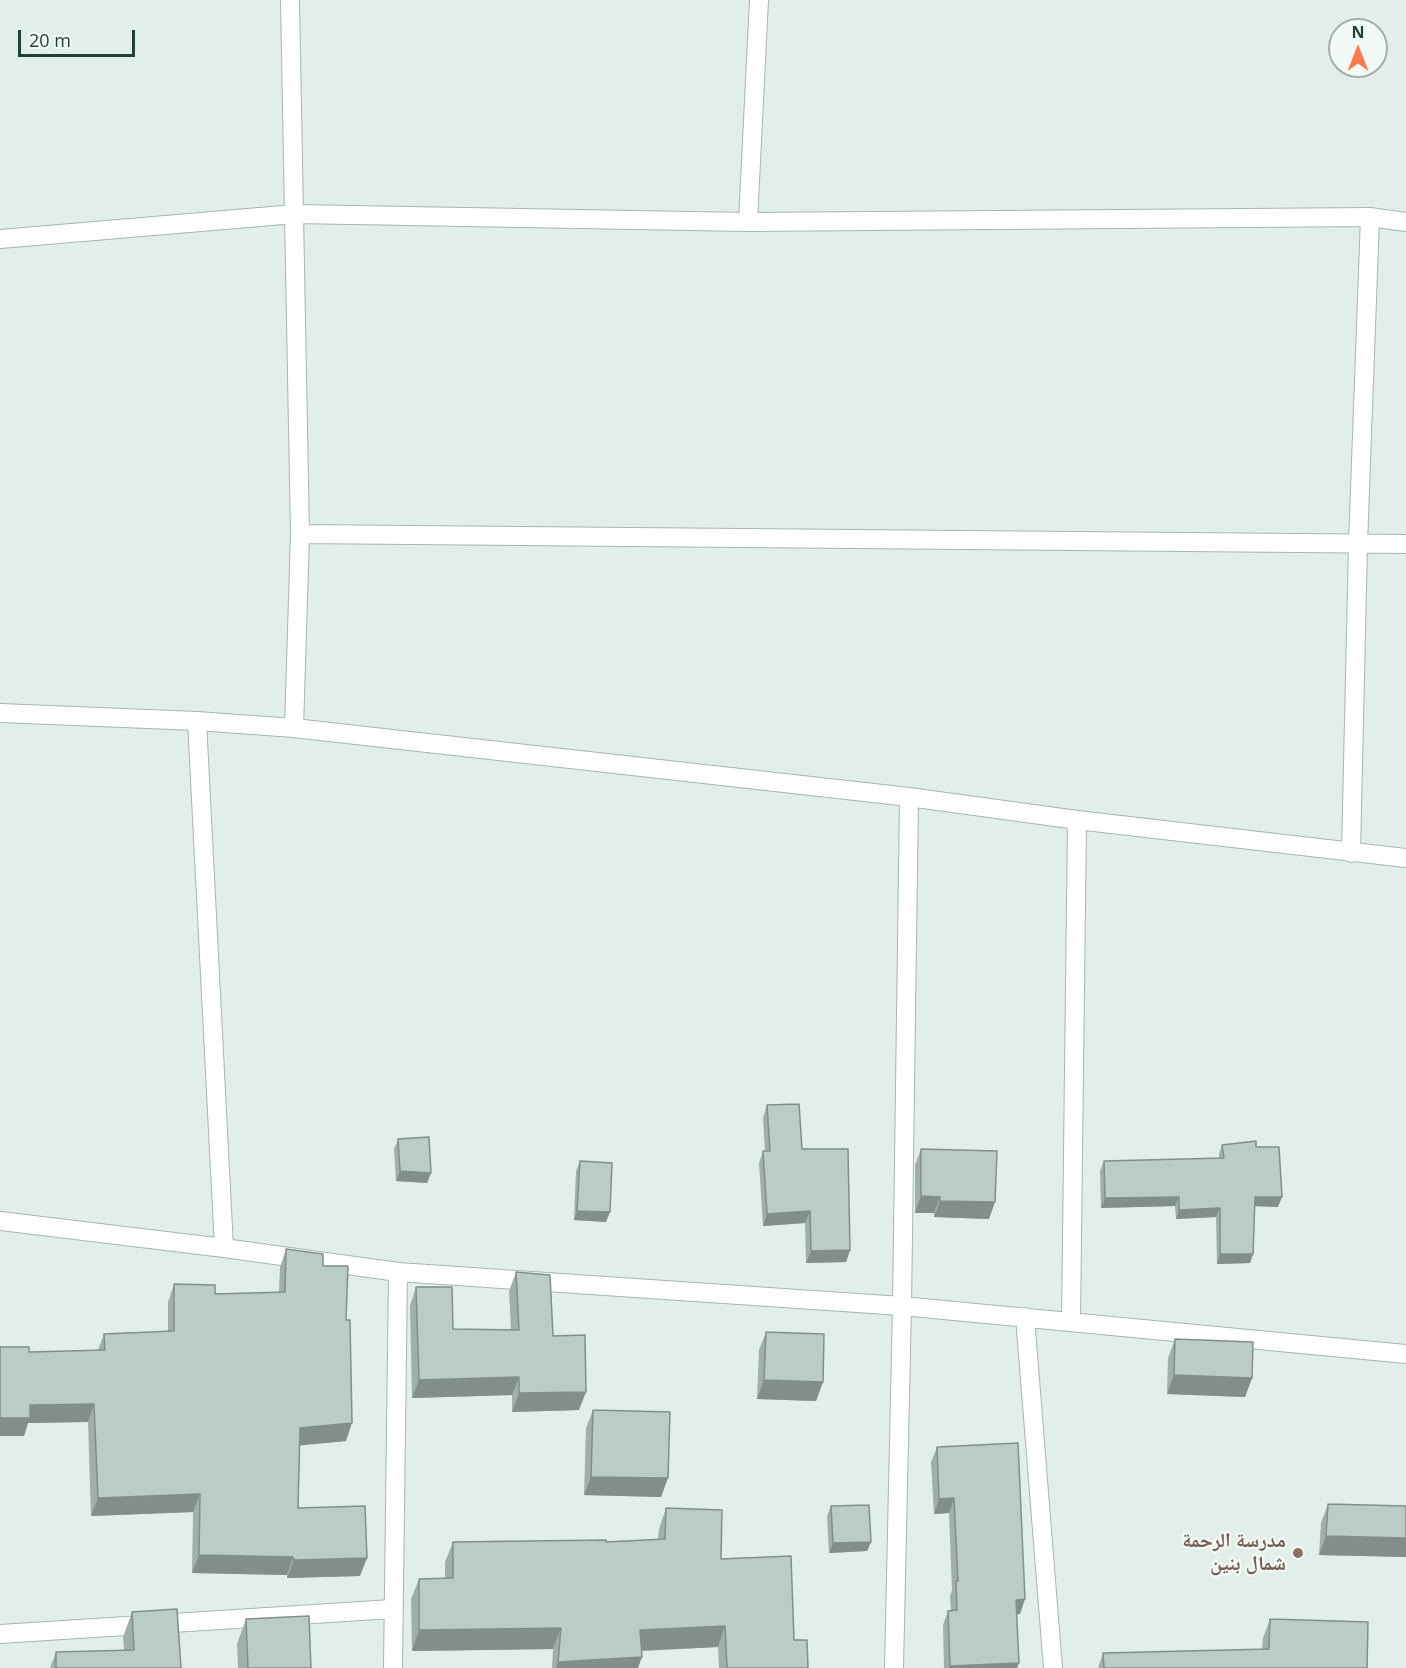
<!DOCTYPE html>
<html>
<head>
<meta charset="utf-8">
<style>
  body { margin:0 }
  #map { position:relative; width:1406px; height:1668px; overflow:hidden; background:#e2eee9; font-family:"Open Sans",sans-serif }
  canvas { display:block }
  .north { position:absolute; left:1328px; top:18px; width:60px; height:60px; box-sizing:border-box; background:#f3faf6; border:2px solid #9fb0aa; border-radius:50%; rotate:0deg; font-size:16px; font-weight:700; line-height:24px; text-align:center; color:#204138 }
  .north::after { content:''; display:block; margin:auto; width:21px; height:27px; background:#ff7b4f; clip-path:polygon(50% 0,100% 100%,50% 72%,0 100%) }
  .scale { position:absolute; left:18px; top:30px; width:117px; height:27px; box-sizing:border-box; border:3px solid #204138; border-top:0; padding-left:8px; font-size:18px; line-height:21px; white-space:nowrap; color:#204138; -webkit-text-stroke:4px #f3faf6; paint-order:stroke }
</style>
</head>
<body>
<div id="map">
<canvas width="1406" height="1668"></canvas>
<div class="north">N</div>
<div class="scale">20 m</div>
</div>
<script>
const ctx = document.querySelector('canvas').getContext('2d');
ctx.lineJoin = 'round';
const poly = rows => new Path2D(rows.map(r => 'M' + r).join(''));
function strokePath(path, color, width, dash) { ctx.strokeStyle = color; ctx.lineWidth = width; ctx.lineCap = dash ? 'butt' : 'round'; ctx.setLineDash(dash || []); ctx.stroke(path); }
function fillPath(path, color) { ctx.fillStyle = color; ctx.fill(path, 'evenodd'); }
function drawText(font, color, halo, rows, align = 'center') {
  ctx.font = font + ' "Open Sans","Noto Naskh Arabic",sans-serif'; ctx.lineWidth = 4.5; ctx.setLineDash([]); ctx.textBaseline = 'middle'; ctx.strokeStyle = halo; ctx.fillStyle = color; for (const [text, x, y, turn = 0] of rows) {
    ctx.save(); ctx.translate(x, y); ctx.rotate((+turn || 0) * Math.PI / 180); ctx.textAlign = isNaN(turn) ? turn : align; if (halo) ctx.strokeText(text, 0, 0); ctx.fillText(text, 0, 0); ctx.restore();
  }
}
const street = poly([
  [290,0,300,534,294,728],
  [748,222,759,0],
  [0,239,295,214,748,222,1370,217,1406,222],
  [300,534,1406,544],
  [0,713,197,721,294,728,909,797,1077,820,1406,858],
  [197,721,224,1248],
  [1351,853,1358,544,1370,217],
  [0,1221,224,1248,398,1272,902,1306,1406,1354],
  [1025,1317,1053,1668],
  [1071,1322,1077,820],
  [0,1634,392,1609],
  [393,1668,398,1272],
  [894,1668,902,1306,909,797]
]);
strokePath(street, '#a4b7b0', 20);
strokePath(street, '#fff', 18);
fillPath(poly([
  [767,1105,802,1149,850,1250,846,1262,806,1263,805,1223,763,1226,759,1163,763,1151,765,1151,763,1118],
  [398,1139,431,1173,427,1183,396,1181,394,1149],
  [1222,1145,1256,1147,1278,1207,1255,1206,1253,1254,1250,1263,1217,1264,1216,1217,1176,1219,1175,1206,1101,1208,1100,1171,1104,1161,1219,1159,1219,1154],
  [921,1149,989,1219,934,1217,934,1213,915,1213,915,1165],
  [580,1161,606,1222,574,1220,576,1171],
  [286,1249,323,1266,346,1320,346,1441,300,1445,298,1508,360,1576,287,1578,287,1575,192,1573,193,1512,91,1516,88,1422,28,1423,24,1436,0,1436,0,1347,29,1352,98,1350,104,1334,168,1332,168,1302,174,1284,215,1294,279,1293,280,1267],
  [516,1272,553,1336,579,1410,512,1412,512,1395,412,1398,410,1306,416,1287,453,1329,511,1330,509,1291],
  [766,1332,823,1382,816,1401,757,1399,759,1350],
  [1175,1339,1252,1378,1245,1397,1167,1394,1168,1358],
  [593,1410,661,1497,584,1495,586,1428],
  [937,1447,1020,1614,1016,1614,1017,1668,944,1668,943,1625,948,1611,951,1611,950,1596,952,1590,949,1513,934,1514,931,1462],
  [1328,1504,1406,1506,1406,1557,1319,1555,1321,1523],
  [831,1506,871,1542,867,1551,829,1553,827,1516],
  [666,1508,721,1559,794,1640,808,1668,719,1668,718,1647,642,1651,638,1668,552,1668,553,1649,412,1651,411,1599,419,1579,445,1578,445,1562,453,1542,606,1542,658,1539,659,1529],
  [132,1612,181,1668,50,1668,56,1652,124,1650,123,1637],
  [246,1619,311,1668,238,1668,237,1644],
  [1270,1619,1367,1668,1098,1668,1103,1653,1262,1649,1263,1638]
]), '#a0afa9');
fillPath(poly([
  [400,1171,431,1173,427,1183,396,1181],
  [921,1196,940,1197,934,1213,915,1213],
  [1179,1197,1175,1206,1101,1208,1105,1198],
  [1255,1197,1282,1197,1278,1207,1252,1206],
  [940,1201,995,1202,989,1219,934,1217],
  [1220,1208,1216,1217,1176,1219,1179,1210],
  [577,1211,610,1212,606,1222,574,1220],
  [810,1211,805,1223,763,1226,767,1214],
  [850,1250,846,1262,806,1263,811,1251],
  [1220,1254,1253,1254,1250,1263,1217,1264],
  [1174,1375,1252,1378,1245,1397,1167,1394],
  [519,1377,512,1395,412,1398,419,1380],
  [764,1380,823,1382,816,1401,757,1399],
  [586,1392,579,1410,512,1412,519,1393],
  [94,1404,88,1422,28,1423,24,1436,0,1436,0,1418,30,1405],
  [352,1423,346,1441,294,1446,300,1428],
  [591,1477,668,1478,661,1497,584,1495],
  [200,1494,193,1512,91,1516,98,1498],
  [954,1498,949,1513,934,1514,939,1499],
  [1326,1536,1406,1538,1406,1557,1319,1555],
  [871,1542,867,1551,829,1553,833,1543],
  [199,1555,293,1557,287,1575,192,1573],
  [367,1558,360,1576,287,1578,294,1560],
  [1025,1599,1020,1614,1010,1615,1016,1600],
  [725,1626,718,1647,633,1651,640,1630],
  [561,1628,553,1649,412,1651,419,1630],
  [642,1657,638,1668,556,1668,558,1662],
  [1019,1663,1017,1668,949,1668,950,1666]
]), '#828f89');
const building = poly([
  [799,1104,802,1149,848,1149,850,1250,811,1251,810,1211,767,1214,763,1151,770,1151,767,1105,799,1104],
  [429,1137,431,1173,400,1171,398,1139,429,1137],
  [1256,1141,1256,1147,1279,1147,1282,1197,1255,1197,1253,1254,1220,1254,1220,1208,1179,1210,1179,1197,1105,1198,1104,1161,1224,1158,1222,1145,1256,1141],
  [921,1149,997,1151,995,1202,940,1201,940,1197,921,1196,921,1149],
  [580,1161,612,1163,610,1212,577,1211,580,1161],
  [286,1249,323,1254,323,1266,348,1266,346,1320,350,1320,352,1423,300,1428,298,1508,365,1506,367,1558,294,1560,293,1557,199,1555,200,1494,98,1498,94,1404,30,1405,30,1418,0,1418,0,1347,29,1347,29,1352,105,1350,104,1334,174,1331,174,1284,215,1285,215,1294,285,1292,286,1249],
  [516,1272,550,1275,553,1336,585,1335,586,1392,519,1393,519,1377,419,1380,416,1287,452,1287,453,1329,519,1330,516,1272],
  [766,1332,824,1334,823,1382,764,1380,766,1332],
  [1175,1339,1253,1342,1252,1378,1174,1375,1175,1339],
  [593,1410,670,1412,668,1478,591,1477,593,1410],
  [1018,1443,1025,1599,1016,1600,1019,1663,950,1666,948,1611,957,1610,956,1581,958,1581,954,1498,939,1499,937,1447,1018,1443],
  [1328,1504,1406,1506,1406,1538,1326,1536,1328,1504],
  [869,1505,871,1542,833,1543,831,1506,869,1505],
  [666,1508,722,1510,721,1559,791,1556,794,1640,807,1640,808,1668,727,1668,725,1626,640,1630,642,1657,558,1662,561,1628,419,1630,419,1579,453,1578,453,1542,606,1540,606,1542,665,1539,666,1508],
  [177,1609,181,1668,56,1668,56,1652,134,1650,132,1612,177,1609],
  [309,1616,311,1668,248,1668,246,1619,309,1616],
  [1270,1619,1368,1622,1367,1668,1104,1668,1103,1653,1269,1649,1270,1619]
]);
fillPath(building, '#baccc4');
strokePath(building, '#828f89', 1.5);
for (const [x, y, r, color] of [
  [1298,1553,6,"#8d6e63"]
]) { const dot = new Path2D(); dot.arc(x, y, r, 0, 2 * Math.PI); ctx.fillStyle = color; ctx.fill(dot); strokePath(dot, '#f3faf6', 2); }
drawText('bold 20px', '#785e54', '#f3faf6', [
  ["مدرسة الرحمة",1286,1541],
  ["شمال بنين",1286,1564]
], 'right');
</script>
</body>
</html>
